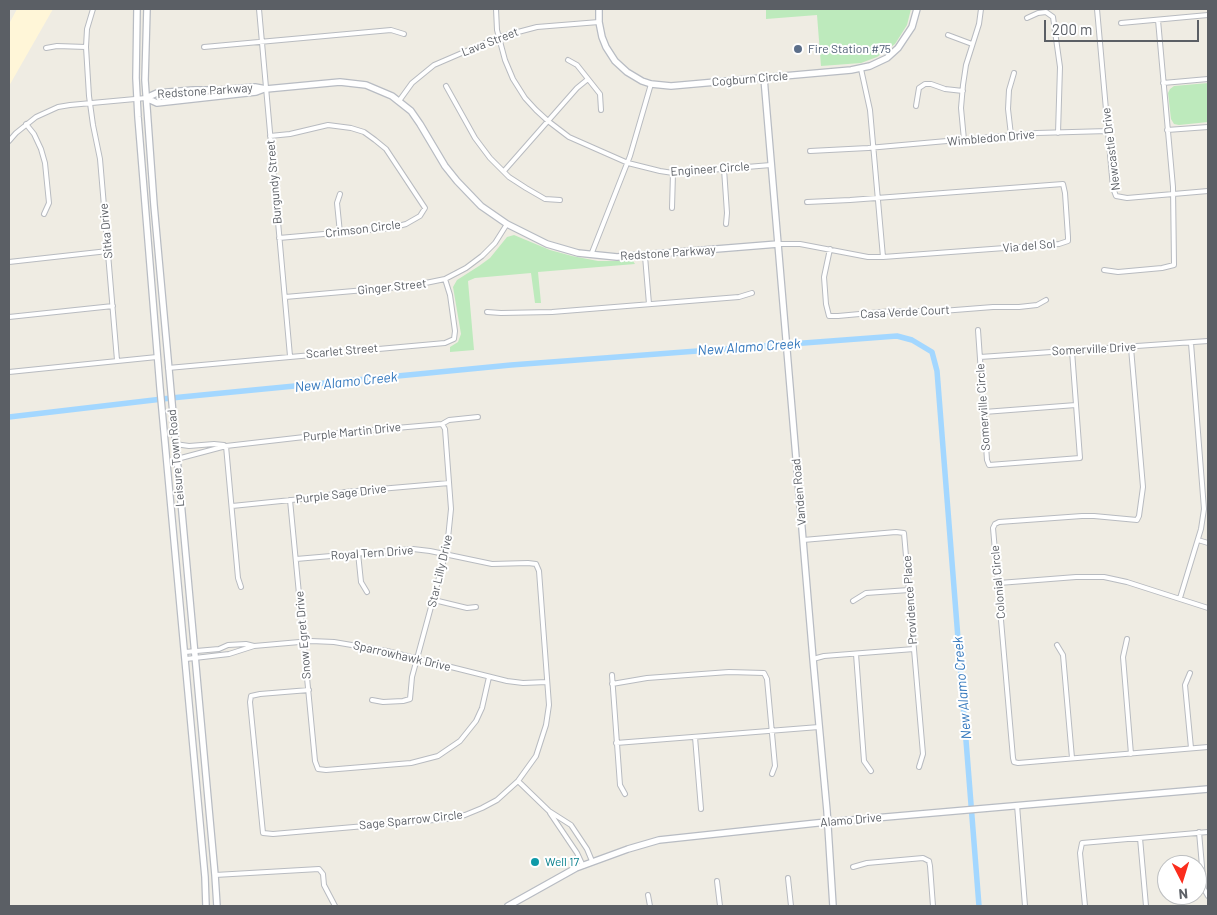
<!DOCTYPE html>
<html>
<head>
<meta charset="utf-8">
<style>
  body { margin:0 }
  #map { position:relative; width:1217px; height:915px; overflow:hidden; background:#efece3; font-family:Barlow,sans-serif }
  canvas { display:block }
  .frame { position:absolute; inset:0; border:10px solid #5b5f65; pointer-events:none }
  .north { position:absolute; left:1157px; top:855px; width:50px; height:50px; box-sizing:border-box; background:#fff; border:1px solid #bdbfc1; border-radius:50%; rotate:175deg; font-size:14px; font-weight:700; line-height:20px; text-align:center; color:#5b5f65 }
  .north::after { content:''; display:block; margin:auto; width:18px; height:22px; background:#fb2d1d; clip-path:polygon(50% 0,100% 100%,50% 72%,0 100%) }
  .scale { position:absolute; left:1044px; top:20px; width:155px; height:22px; box-sizing:border-box; border:2px solid #5b5f65; border-top:0; padding-left:6px; font-size:15px; line-height:18px; white-space:nowrap; color:#5b5f65; -webkit-text-stroke:4px #fff; paint-order:stroke }
</style>
</head>
<body>
<div id="map">
<canvas width="1217" height="915"></canvas>
<div class="frame"></div>
<div class="north">N</div>
<div class="scale">200 m</div>
</div>
<script>
const ctx = document.querySelector('canvas').getContext('2d');
ctx.lineJoin = 'round';
function fillPath(path, color) { ctx.fillStyle = color; ctx.fill(path, 'evenodd'); }
const poly = rows => new Path2D(rows.map(r => 'M' + r).join(''));
function strokePath(path, color, width, dash) { ctx.strokeStyle = color; ctx.lineWidth = width; ctx.lineCap = dash ? 'butt' : 'round'; ctx.setLineDash(dash || []); ctx.stroke(path); }
function drawText(font, color, halo, rows, align = 'center') {
  ctx.font = font + ' Barlow,sans-serif'; ctx.lineWidth = 4; ctx.setLineDash([]); ctx.textBaseline = 'middle'; ctx.strokeStyle = halo; ctx.fillStyle = color; for (const [text, x, y, turn = 0] of rows) {
    ctx.save(); ctx.translate(x, y); ctx.rotate((+turn || 0) * Math.PI / 180); ctx.textAlign = isNaN(turn) ? turn : align; if (halo) ctx.strokeText(text, 0, 0); ctx.fillText(text, 0, 0); ctx.restore();
  }
}
fillPath(poly([
  [17,9,53,9,9,86,9,24]
]), '#fff6d8');
fillPath(poly([
  [766,9,911,9,907,25,895,44,877,57,861,63,821,66,817,15,766,19],
  [1208,83,1208,122,1179,125,1174,124,1171,119,1168,93,1170,89,1174,86],
  [514,235,550,250,572,256,598,261,633,261,635,264,538,272,541,303,535,303,531,273,475,278,468,281,474,350,450,352,450,347,458,342,461,334,453,287,457,280,479,266,490,258,507,237]
]), '#bdeabc');
strokePath(poly([
  [9,417,171,398,511,365,897,336,912,340,932,352,937,371,979,906]
]), '#a3d7ff', 5.5);
const street = poly([
  [93,9,87,29,86,47,89,96,93,125,100,159,117,360],
  [259,9,290,356],
  [496,9,497,30,505,60,513,79,525,98,536,110,548,121,569,137,628,163,660,171,673,173,771,165],
  [1097,9,1113,188,1116,196,1127,198,1208,191],
  [1027,18,1038,13,1046,12,1053,17,1060,67,1058,133],
  [1121,23,1208,15],
  [948,35,972,44],
  [204,47,391,30,404,34],
  [46,48,57,46,86,47],
  [568,60,577,65,600,94,601,110],
  [861,69,870,110,883,257],
  [1163,83,1208,79],
  [446,86,475,138,490,158,509,177,526,188,545,199,560,200],
  [399,101,412,83,434,65,499,37,537,27,599,22],
  [916,106,919,88,925,84,931,84,945,89,963,91],
  [26,124,34,134,41,149,45,163,49,203,44,214],
  [1167,130,1208,127],
  [1011,135,1008,109,1009,90,1014,73],
  [270,136,290,134,328,125,351,128,364,132,375,140,386,149,425,208,420,216,406,224,391,228,279,238],
  [964,140,961,108,963,85,966,65,979,24,981,9],
  [9,141,16,133,36,117,58,107,70,105,146,98],
  [810,151,868,148,1037,133,1108,131],
  [724,169,727,213,726,224],
  [504,171,577,88,588,79],
  [340,194,337,203,340,233],
  [672,208,673,173],
  [778,244,800,244,868,257,883,257,1059,244,1068,241,1068,237,1065,193,1063,184,850,200,807,202],
  [830,249,824,277,826,304,829,316,838,316,892,311,942,311,993,307,1019,307,1037,305,1046,300],
  [591,255,630,156,651,84],
  [645,256,649,304],
  [9,262,108,251],
  [1104,270,1118,272,1162,268,1174,265,1173,187,1158,20],
  [285,297,411,286,445,279,466,268,482,256,495,243,507,224],
  [487,312,501,313,552,312,739,297,752,293],
  [9,317,113,306],
  [978,330,987,460,989,465,1080,458,1072,351],
  [1131,348,1143,487,1139,516,1137,520,1094,516,1082,516,999,522,995,524,993,528,1013,758,1014,762,1018,763,1208,747],
  [980,357,1208,341],
  [168,368,445,343,454,339,455,331,450,295,445,279],
  [9,372,157,357],
  [984,412,1076,405],
  [175,444,189,446,214,444,224,445],
  [226,446,238,578,241,587],
  [177,459,226,446,339,433,442,424,449,420,478,417],
  [290,500,315,761,318,769,326,770,411,763,438,756,460,741,476,721,482,708,489,677],
  [232,506,311,498,345,492,449,483],
  [803,540,896,532,904,533,923,754,919,767],
  [1198,540,1208,543],
  [358,553,361,582,367,592],
  [296,559,413,549,430,551,492,564,528,563,536,564,539,571,549,705,546,725,536,756,518,781,497,800,482,808,465,815,446,819,273,834,263,833,250,702,251,696,260,694,309,690],
  [999,583,1076,577,1104,577,1127,582,1208,608],
  [1180,598,1201,529,1204,509,1191,343],
  [434,600,467,608,476,607],
  [853,601,866,593,909,590],
  [1127,639,1123,657,1131,754],
  [1057,645,1063,655,1072,758],
  [185,652,219,649,228,645,246,644,254,646],
  [856,654,864,761,871,771],
  [186,659,229,654,254,646,311,641,334,642,387,651,507,681,523,683,547,682],
  [813,659,824,656,914,649],
  [1190,673,1185,685,1191,748],
  [612,675,620,785,625,794],
  [612,684,647,678,729,672,764,673,767,679,775,766,772,774],
  [372,700,383,702,403,701,410,699,412,677,447,548,451,509,445,429,442,424],
  [695,737,701,809],
  [616,743,819,727],
  [518,781,549,811,571,825,587,849,592,861],
  [1017,805,1025,906],
  [550,813,577,853,583,866],
  [1199,832,1204,889,1208,896],
  [1140,838,1146,906],
  [853,867,867,863,923,858,929,861,930,866,933,906],
  [215,875,319,869,323,874,324,885,335,906],
  [788,878,791,906],
  [717,881,720,906],
  [648,895,650,906],
  [1085,906,1080,853,1082,843,1208,832]
]);
const secondary = poly([
  [137,9,136,78,138,117,160,388,205,877,206,906],
  [147,9,145,80,154,205,215,875,217,906],
  [599,9,599,22,602,37,606,47,615,61,627,72,642,81,651,84,671,86,851,70,870,66,887,58,898,48,912,27,917,9],
  [764,78,813,659,827,811,833,906],
  [146,98,157,93,193,90,219,90,255,87,266,89,340,82,366,85,392,96,411,111,420,124,445,166,457,181,481,206,507,224,547,244,578,253,617,257,778,244],
  [146,98,157,103,256,92,264,89],
  [508,906,576,868,628,849,659,840,817,823,1208,789]
]);
strokePath(street, '#b8bbc0', 6);
strokePath(secondary, '#b8bcc3', 8);
strokePath(street, '#fff', 4);
strokePath(secondary, '#fff', 5.5);
for (const [x, y, r, color] of [
  [798,49,5,"#5c6f8a"],
  [535,862,5,"#0f9aa8"]
]) { const dot = new Path2D(); dot.arc(x, y, r, 0, 2 * Math.PI); ctx.fillStyle = color; ctx.fill(dot); strokePath(dot, '#fff', 2); }
drawText('12px', '#5b5f65', '#fff', [
  ["Lava Street",490,42,-21],
  ["Cogburn Circle",750,79,-5],
  ["Redstone Parkway",205,91,-4],
  ["Wimbledon Drive",991,138,-5],
  ["Newcastle Drive",1111,149,-97],
  ["Engineer Circle",710,169,-4],
  ["Burgundy Street",274,182,-95],
  ["Crimson Circle",363,229,-7],
  ["Sitka Drive",106,231,-95],
  ["Via del Sol",1029,246,-5],
  ["Redstone Parkway",668,253,-4],
  ["Ginger Street",392,287,-6],
  ["Casa Verde Court",905,312,-3],
  ["Somerville Drive",1094,349,-3],
  ["Scarlet Street",342,351,-5],
  ["Somerville Circle",983,407,-94],
  ["Purple Martin Drive",352,432,-6],
  ["Leisure Town Road",176,458,-95],
  ["Vanden Road",799,492,-95],
  ["Purple Sage Drive",341,494,-7],
  ["Royal Tern Drive",372,553,-4],
  ["Star Lilly Drive",440,571,-77],
  ["Colonial Circle",998,582,-95],
  ["Providence Place",910,600,-94],
  ["Snow Egret Drive",303,635,-95],
  ["Sparrowhawk Drive",402,656,13],
  ["Sage Sparrow Circle",411,820,-6],
  ["Alamo Drive",851,820,-5]
]);
drawText('12px', '#4e5e75', '#fff', [
  ["Fire Station #75",808,49]
], 'left');
drawText('12px', '#0d838f', '#fff', [
  ["Well 17",545,862]
], 'left');
drawText('italic 14px', '#3478bd', '#fff', [
  ["New Alamo Creek",749,347,-4],
  ["New Alamo Creek",346,382,-6],
  ["New Alamo Creek",962,688,-95]
]);
</script>
</body>
</html>
